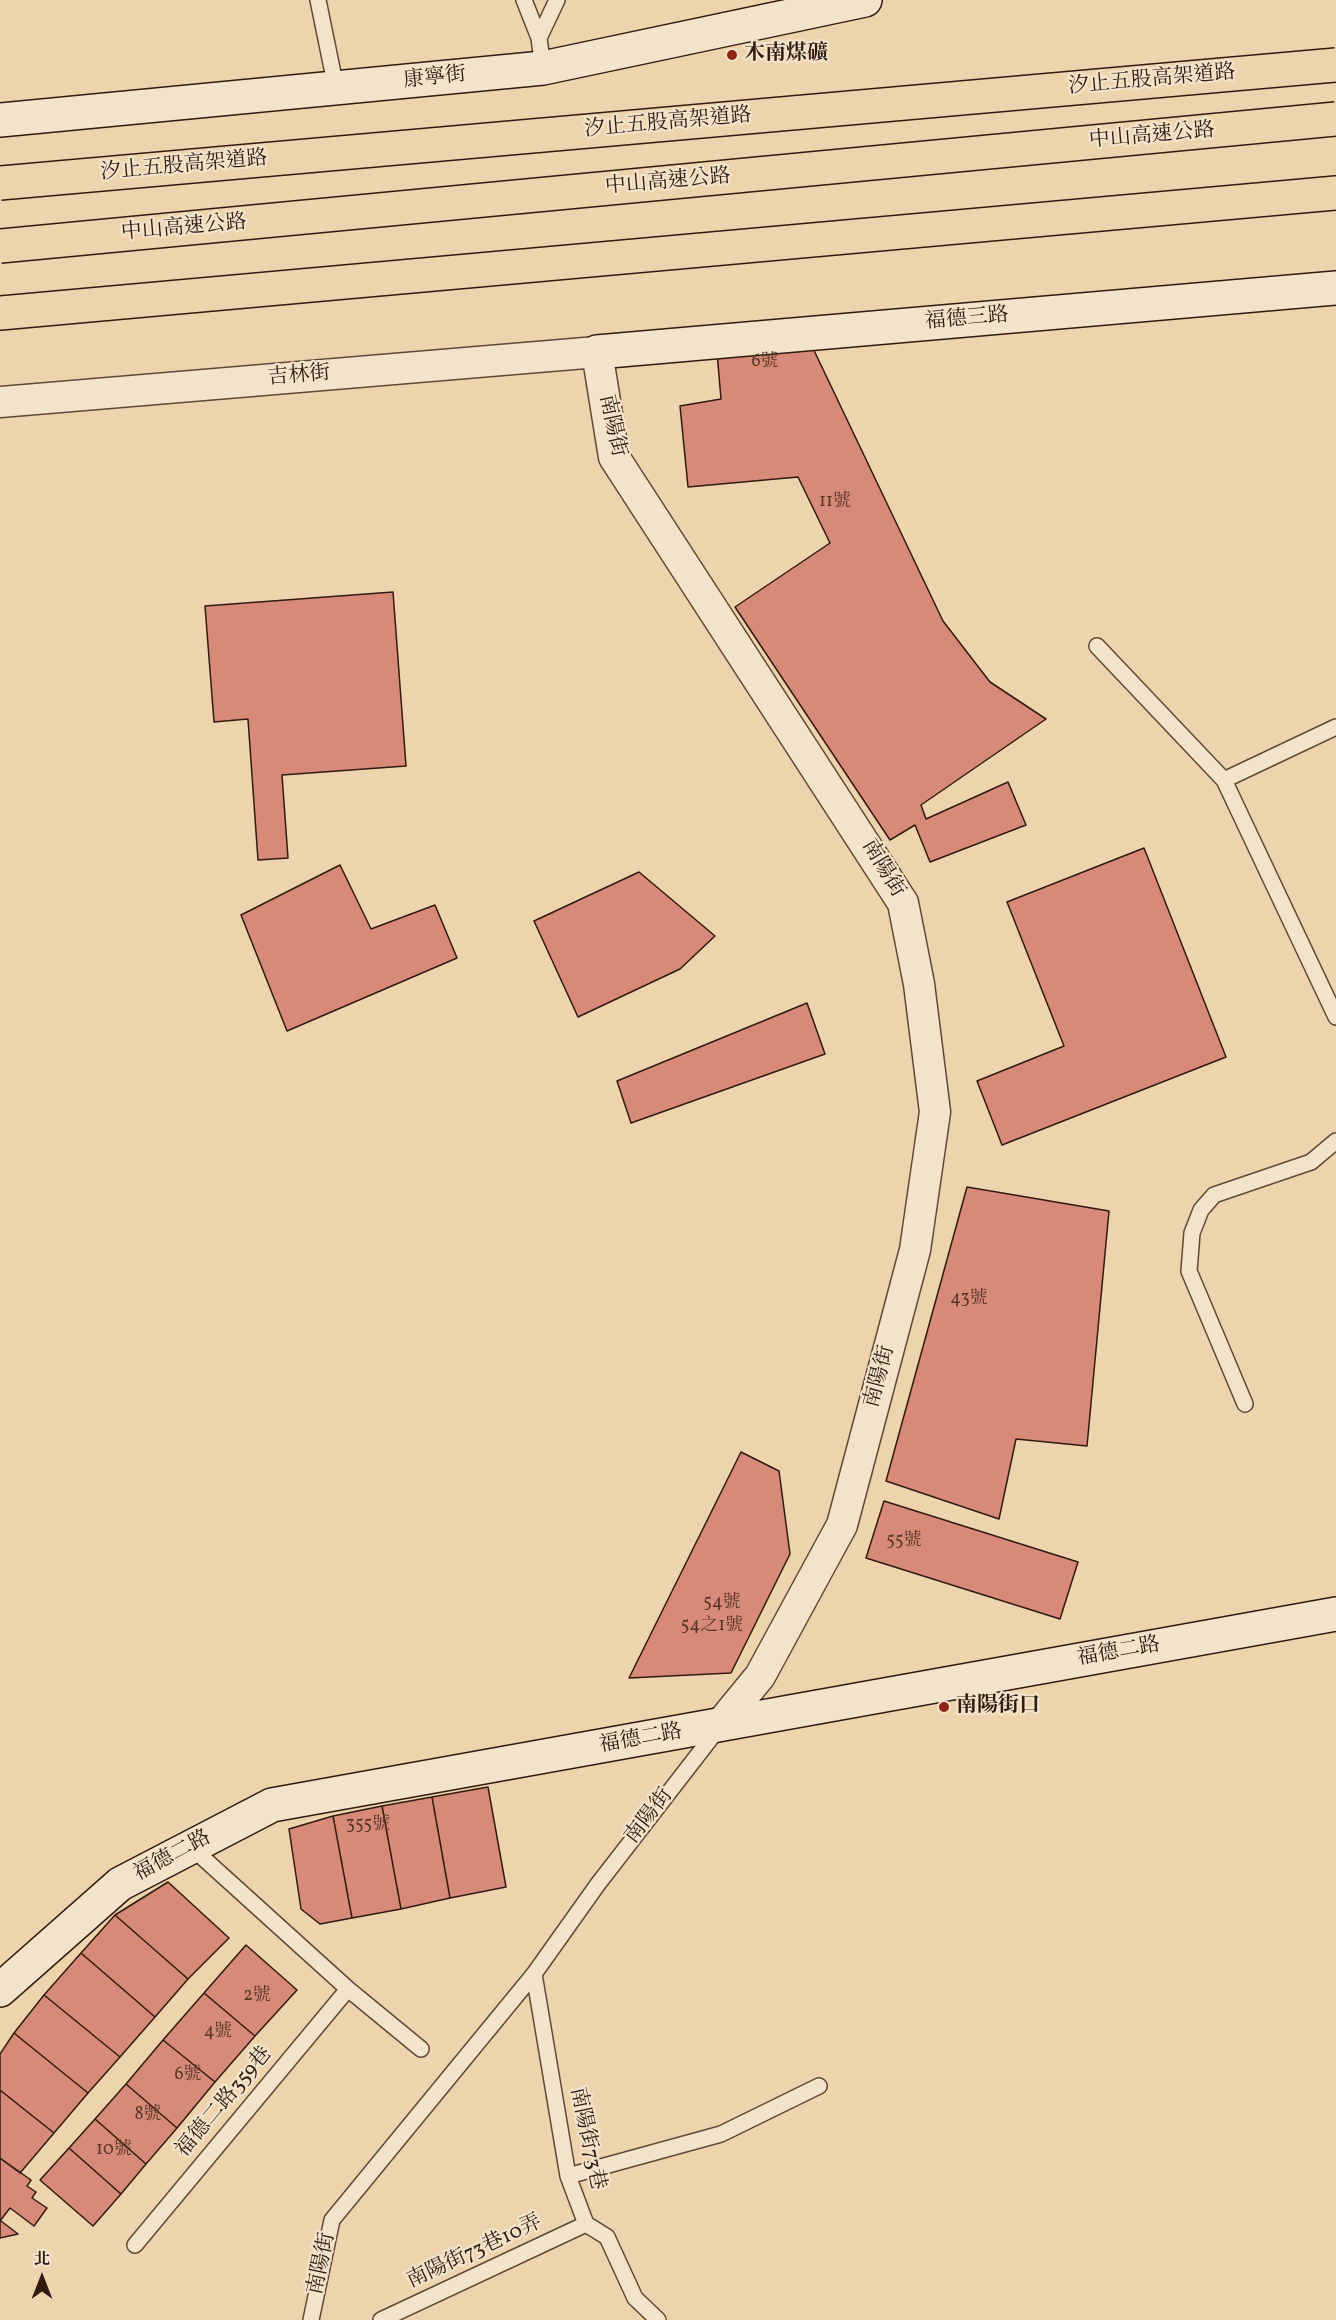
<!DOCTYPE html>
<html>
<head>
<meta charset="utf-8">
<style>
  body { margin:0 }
  #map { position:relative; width:1336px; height:2320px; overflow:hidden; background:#edd4ad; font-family:Vollkorn,"Noto Serif TC",serif }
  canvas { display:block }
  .north { position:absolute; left:12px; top:2248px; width:60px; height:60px; -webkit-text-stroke:4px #f3e3ca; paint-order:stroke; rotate:0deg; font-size:16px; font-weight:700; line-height:24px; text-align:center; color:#311a10 }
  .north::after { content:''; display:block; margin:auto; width:21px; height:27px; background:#311a10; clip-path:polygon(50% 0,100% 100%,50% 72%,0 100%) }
</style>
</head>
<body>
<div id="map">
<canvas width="1336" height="2320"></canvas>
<div class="north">北</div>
</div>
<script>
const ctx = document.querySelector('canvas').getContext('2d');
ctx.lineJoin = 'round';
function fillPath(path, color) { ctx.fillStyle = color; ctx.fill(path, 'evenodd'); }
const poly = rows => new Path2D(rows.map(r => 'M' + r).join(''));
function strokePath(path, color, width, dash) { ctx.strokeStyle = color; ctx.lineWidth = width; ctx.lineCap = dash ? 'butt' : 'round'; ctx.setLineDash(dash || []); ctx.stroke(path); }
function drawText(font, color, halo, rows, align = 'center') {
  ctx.font = font + ' Vollkorn,"Noto Serif TC",serif'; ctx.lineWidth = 4.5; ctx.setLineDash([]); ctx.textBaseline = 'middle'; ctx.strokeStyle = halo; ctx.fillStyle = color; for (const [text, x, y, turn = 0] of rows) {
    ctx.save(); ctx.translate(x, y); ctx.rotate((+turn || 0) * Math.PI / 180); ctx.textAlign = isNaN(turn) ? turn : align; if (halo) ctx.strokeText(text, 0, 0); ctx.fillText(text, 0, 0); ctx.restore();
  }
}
const building = poly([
  [810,342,943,621,990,682,1046,719,921,805,926,819,1008,782,1026,825,930,862,915,825,890,840,735,607,830,543,798,477,688,487,680,406,721,399,717,352,810,342],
  [393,592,406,766,282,775,288,858,258,860,248,719,214,722,205,606,393,592],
  [1144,848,1226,1057,1002,1145,977,1081,1064,1046,1007,902,1144,848],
  [340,865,371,929,435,905,457,958,287,1031,241,915,340,865],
  [639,872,715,936,680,969,578,1017,534,921,639,872],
  [807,1003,825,1054,631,1123,617,1081,807,1003],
  [967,1187,1109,1211,1087,1446,1016,1439,999,1519,886,1481,967,1187],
  [741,1452,779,1471,790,1554,731,1673,629,1678,741,1452],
  [884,1501,1078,1562,1060,1619,866,1558,884,1501],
  [488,1787,506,1887,450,1898,432,1797,488,1787],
  [432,1797,450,1898,401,1909,382,1806,432,1797],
  [382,1806,401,1909,352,1918,333,1816,382,1806],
  [333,1816,352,1918,320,1924,301,1909,289,1829,333,1816],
  [168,1882,229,1938,188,1979,115,1915,168,1882],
  [115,1915,188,1979,155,2017,81,1953,115,1915],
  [246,1945,297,1990,255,2036,204,1993,246,1945],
  [81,1953,155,2017,120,2057,44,1995,81,1953],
  [204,1993,255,2036,215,2082,163,2040,204,1993],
  [44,1995,120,2057,88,2093,14,2033,44,1995],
  [14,2033,88,2093,54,2133,0,2090,0,2054,14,2033],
  [163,2040,215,2082,177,2128,126,2084,163,2040],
  [126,2084,177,2128,146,2164,95,2119,126,2084],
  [0,2090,54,2133,20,2173,0,2158,0,2090],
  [95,2119,146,2164,121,2194,69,2148,95,2119],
  [69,2148,121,2194,93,2226,40,2180,69,2148],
  [0,2158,31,2180,27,2186,36,2192,32,2198,47,2208,34,2226,10,2208,0,2221,0,2158],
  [0,2221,1,2221,18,2234,0,2238,0,2221]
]);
fillPath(building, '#d78a77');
strokePath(building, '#311a10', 1.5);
const lane = poly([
  [318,0,336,88],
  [524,0,539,38],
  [543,68,539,38,557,0],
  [1097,646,1224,780],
  [1336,727,1224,780,1336,1017],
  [1245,1404,1189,1271,1192,1233,1201,1210,1214,1195,1311,1162,1336,1141],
  [534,1974,568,2176,586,2224,607,2237,635,2298,658,2320],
  [348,1989,421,2049],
  [568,2176,721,2134,819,2086],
  [135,2245,348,1989,191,1847],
  [311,2320,332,2220,534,1974,598,1884,718,1729],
  [381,2320,586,2224]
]);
const street = poly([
  [0,402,597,352,614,457,903,903,919,984,935,1112,915,1250,842,1525,760,1676,719,1726]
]);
const secondary = poly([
  [0,120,543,68,865,0],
  [597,352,1336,288],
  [0,1990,120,1884,272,1805,1336,1614]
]);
const highway = poly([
  [0,313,1336,193]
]);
strokePath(lane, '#604837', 18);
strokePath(street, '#604837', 33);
strokePath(secondary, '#311a10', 36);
strokePath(highway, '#311a10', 36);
strokePath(lane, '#f3e3ca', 15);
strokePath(street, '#f3e3ca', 30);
strokePath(secondary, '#f3e3ca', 33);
strokePath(highway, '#edd4ad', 33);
const highwayBridge = poly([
  [0,183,1336,65],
  [0,246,1336,119]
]);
strokePath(highwayBridge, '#311a10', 36, []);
strokePath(highwayBridge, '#edd4ad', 33);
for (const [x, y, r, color] of [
  [732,55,6,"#8f2418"],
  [944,1707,6,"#8f2418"]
]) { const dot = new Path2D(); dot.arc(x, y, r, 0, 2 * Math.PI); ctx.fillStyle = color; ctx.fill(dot); strokePath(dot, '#f3e3ca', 2); }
drawText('18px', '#5a362a', null, [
  ["6號",765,363],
  ["11號",835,503],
  ["43號",969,1300],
  ["55號",904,1542],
  ["54號",722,1604],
  ["54之1號",712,1627],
  ["355號",368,1826],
  ["2號",257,1997],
  ["4號",218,2033],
  ["6號",188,2076],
  ["8號",148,2116],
  ["10號",114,2151]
]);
drawText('bold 21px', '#311a10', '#f3e3ca', [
  ["木南煤礦",744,55],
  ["南陽街口",956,1707]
], 'left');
drawText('21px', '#311a10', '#f3e3ca', [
  ["康寧街",435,79,-6],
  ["汐止五股高架道路",1152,81,-5],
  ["汐止五股高架道路",668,124,-5],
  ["中山高速公路",1152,137,-5],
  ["汐止五股高架道路",184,167,-5],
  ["中山高速公路",668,183,-5],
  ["中山高速公路",184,229,-5],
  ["福德三路",967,320,-5],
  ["吉林街",299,377,-5],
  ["南陽街",611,426,78],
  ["南陽街",882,869,59],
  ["南陽街",881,1377,-75],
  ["福德二路",1119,1653,-10],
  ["福德二路",641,1740,-10],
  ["南陽街",650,1817,-52],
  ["福德二路",173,1857,-28],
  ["福德二路359巷",225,2103,-50],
  ["南陽街73巷",586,2139,78],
  ["南陽街73巷10弄",475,2253,-25],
  ["南陽街",323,2264,-78]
]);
</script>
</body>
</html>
